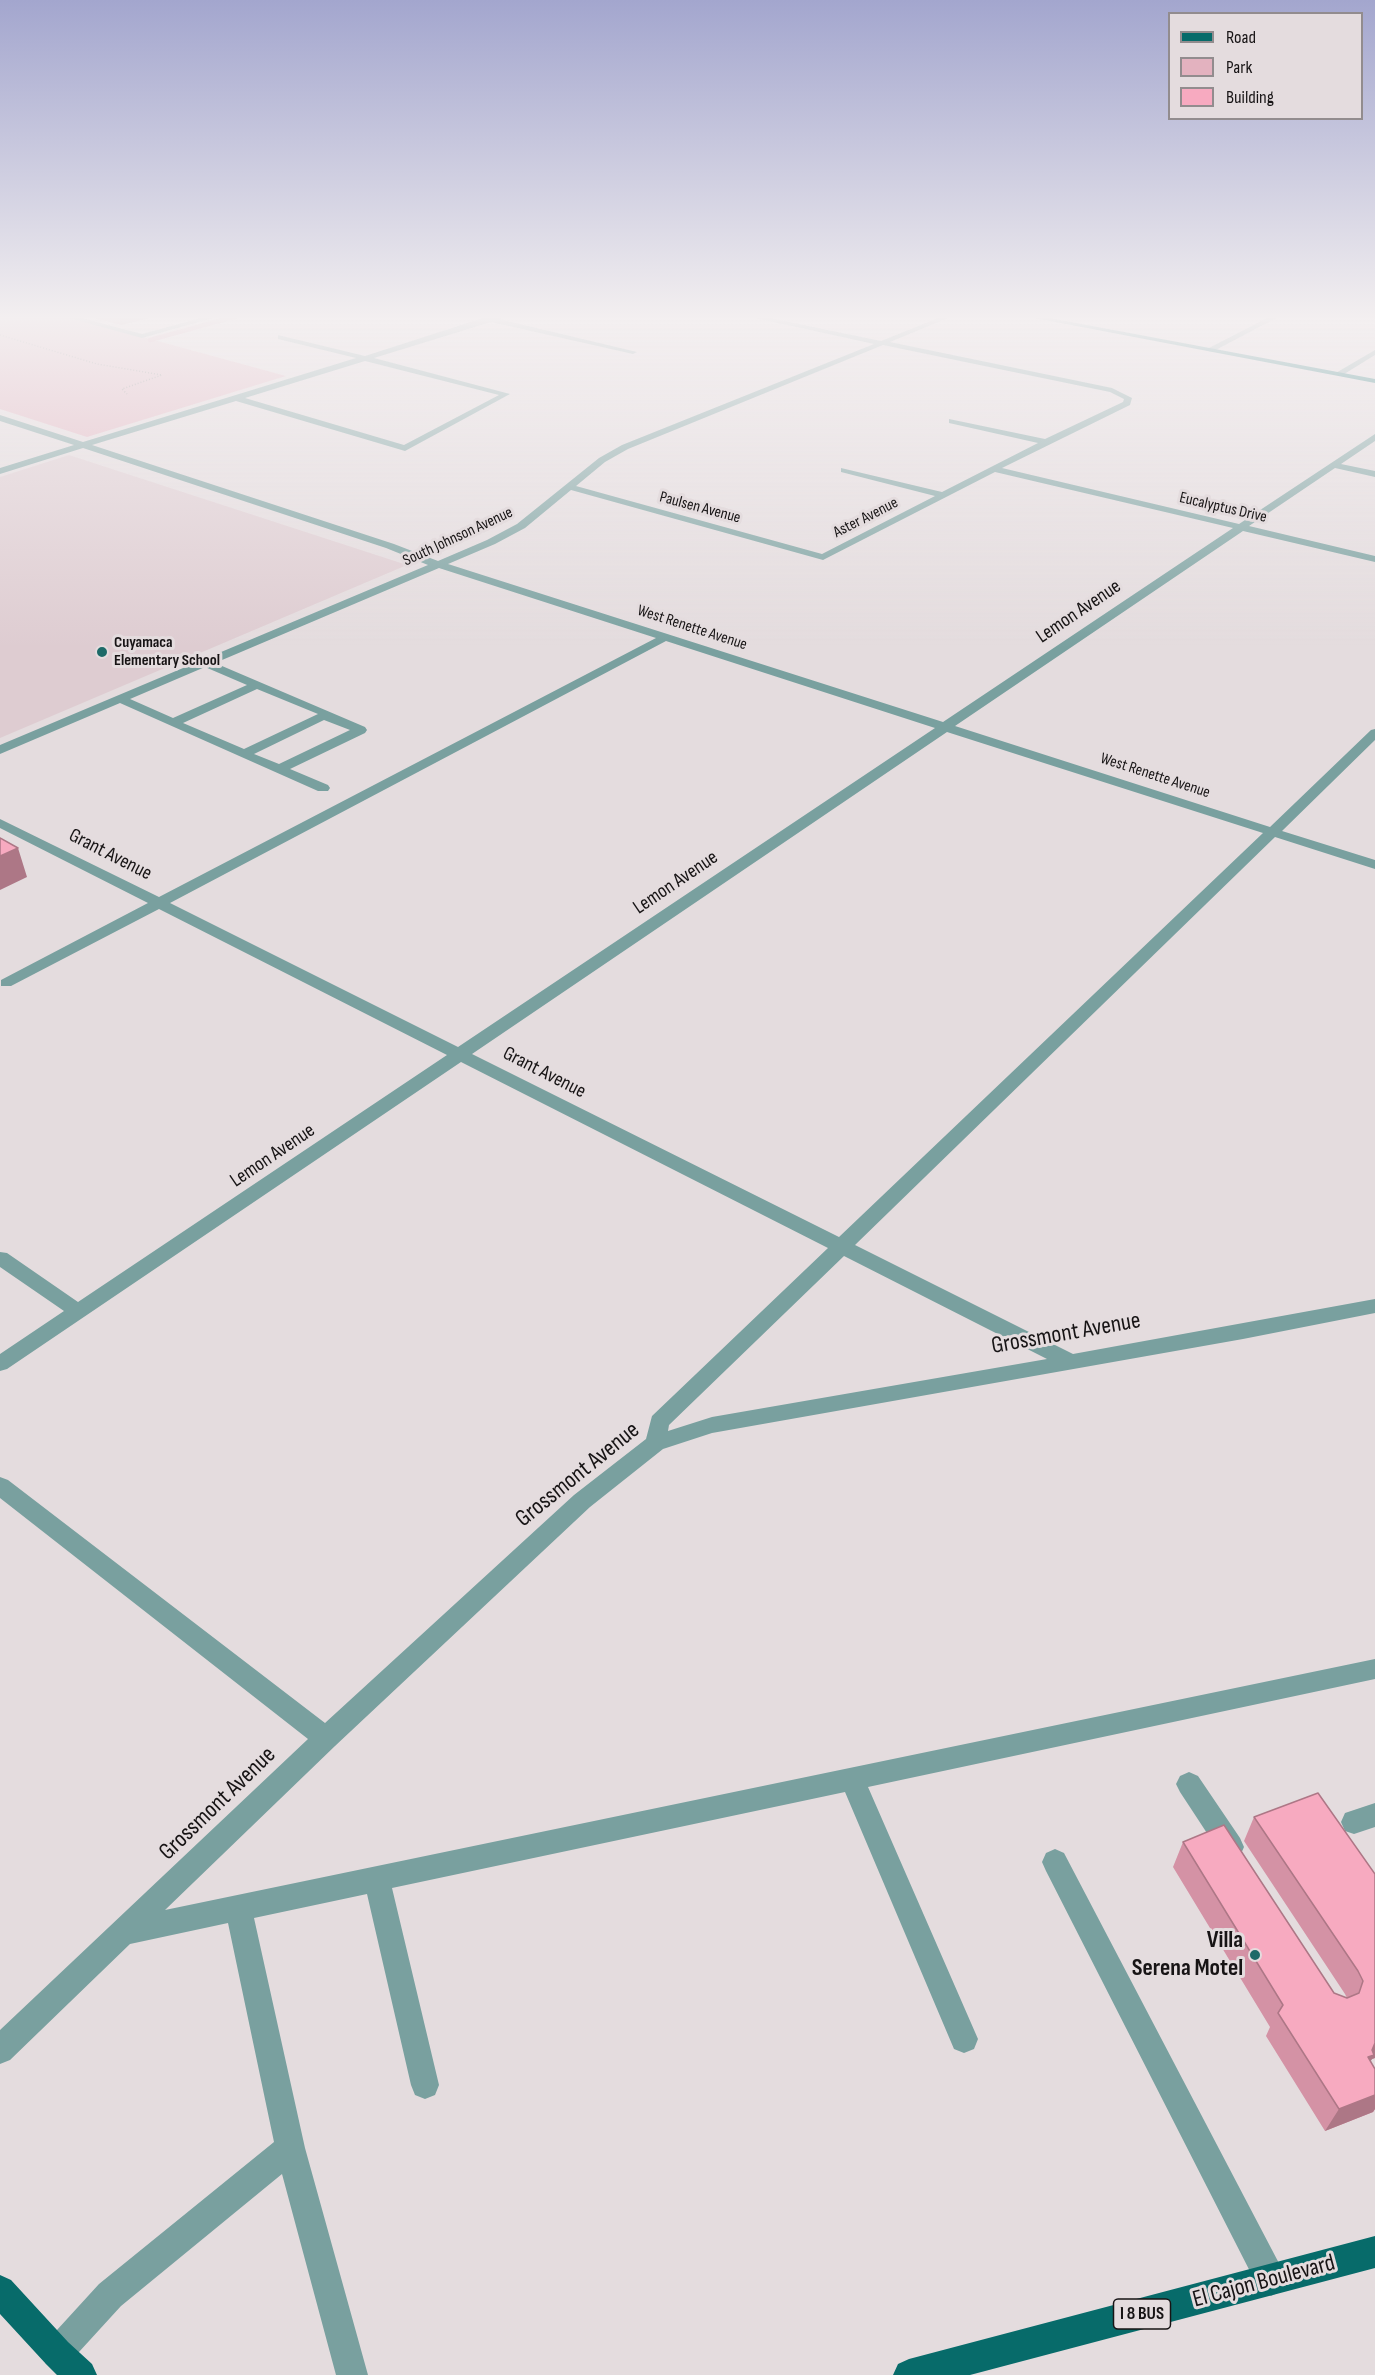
<!DOCTYPE html>
<html>
<head>
<meta charset="utf-8">
<style>
  body { margin:0 }
  #map { position:relative; width:1375px; height:2375px; overflow:hidden; background:#e4dcde; font-family:"Sofia Sans Condensed",sans-serif }
  canvas { display:block }
  .legend { position:absolute; left:1168px; top:12px; width:195px; height:108px; box-sizing:border-box; background:#e4dcde; border:2px solid #928c8e; margin:0; padding:8px 10px; list-style:none; font-size:18px; color:#171415 }
  .legend li { display:flex; align-items:center; gap:12px; height:30px }
  .legend b { width:30px; border:2px solid #928c8e }
</style>
</head>
<body>
<div id="map">
<canvas width="1375" height="2375"></canvas>
<ul class="legend">
<li><b style="height:8px;background:#076b6a"></b>Road</li>
<li><b style="height:16px;background:#e3b2bf"></b>Park</li>
<li><b style="height:16px;background:#f7aac0"></b>Building</li>
</ul>
</div>
<script>
const ctx = document.querySelector('canvas').getContext('2d');
ctx.lineJoin = 'round';
function fillPath(path, color) { ctx.fillStyle = color; ctx.fill(path, 'evenodd'); }
const poly = rows => new Path2D(rows.map(r => 'M' + r).join(''));
function strokePath(path, color, width, dash) { ctx.strokeStyle = color; ctx.lineWidth = width; ctx.lineCap = dash ? 'butt' : 'round'; ctx.setLineDash(dash || []); ctx.stroke(path); }
function drawText(font, color, halo, rows, align = 'center') {
  ctx.font = font + ' "Sofia Sans Condensed",sans-serif'; ctx.lineWidth = 6; ctx.setLineDash([]); ctx.textBaseline = 'middle'; ctx.strokeStyle = halo; ctx.fillStyle = color; for (const [text, x, y, turn = 0] of rows) {
    ctx.save(); ctx.translate(x, y); ctx.rotate((+turn || 0) * Math.PI / 180); ctx.textAlign = isNaN(turn) ? turn : align; if (halo) ctx.strokeText(text, 0, 0); ctx.fillText(text, 0, 0); ctx.restore();
  }
}
fillPath(poly([
  [69,455,407,565,0,738,0,477]
]), '#deccd1');
fillPath(poly([
  [0,316,66,316,286,376,87,437,0,409]
]), '#e3b2bf');
strokePath(poly([
  [150,340,237,316]
]), '#dd91a8', 4.5);
strokePath(poly([
  [0,335,97,364,162,375,122,389,127,394]
]), '#8e8889', 1.5, [1, 2]);
fillPath(poly([
  [62,316,74,316,142,334,208,316,220,316,142,338,62,316],
  [506,316,499,319,637,352,633,354,491,322,374,358,510,394,405,451,236,401,92,445,394,544,438,561,487,540,517,524,599,458,622,445,874,344,746,316,760,316,881,341,943,316,953,316,890,342,1112,388,1132,398,1130,405,1002,468,1239,524,1375,434,1375,441,1341,464,1375,471,1375,477,1335,468,1249,526,1375,556,1375,562,1243,531,955,726,1270,827,1371,730,1375,729,1375,740,1282,831,1375,860,1375,869,1275,837,855,1245,1073,1354,1375,1299,1375,1313,1243,1339,712,1433,663,1449,590,1507,335,1746,165,1910,1375,1659,1375,1679,868,1787,978,2039,974,2049,964,2053,954,2049,845,1792,392,1888,439,2085,435,2095,425,2099,415,2095,411,2085,367,1894,254,1918,305,2148,368,2375,336,2375,282,2174,121,2306,68,2364,57,2369,46,2364,41,2353,46,2342,99,2284,274,2142,228,1923,130,1944,10,2060,0,2064,0,2030,308,1739,0,1498,0,1477,8,1480,325,1723,574,1495,646,1439,652,1416,828,1248,461,1062,7,1369,0,1371,0,1354,64,1311,0,1267,0,1252,7,1253,78,1302,447,1055,159,909,11,986,1,986,1,980,148,903,0,828,0,819,159,897,656,638,439,568,215,663,365,727,367,730,365,733,290,769,328,785,330,788,328,791,318,791,120,703,0,754,0,745,428,565,386,548,83,448,0,474,0,468,74,445,0,421,0,415,83,442,356,358,278,339,278,335,365,356,486,317,506,316],
  [883,345,1110,392,1124,399,1123,402,1045,439,949,419,949,423,1038,443,942,492,841,468,841,472,935,496,822,554,576,486,605,462,628,449,883,345],
  [365,361,499,395,404,445,245,398,365,361],
  [995,472,1233,528,943,722,448,564,495,544,525,528,571,490,823,560,995,472],
  [666,641,935,728,458,1047,170,903,666,641],
  [205,667,247,685,173,718,130,699,205,667],
  [257,689,318,714,244,749,183,723,257,689],
  [324,720,350,730,279,764,254,754,324,720],
  [947,732,1263,833,839,1237,472,1054,947,732],
  [844,1256,1047,1359,712,1417,668,1431,669,1425,844,1256],
  [1271,316,1280,316,1212,352,1205,350,1271,316],
  [1375,350,1375,355,1341,376,1334,374,1375,350],
  [1189,1772,1198,1776,1240,1838,1244,1847,1240,1856,1231,1859,1222,1856,1180,1792,1176,1784,1180,1776,1189,1772],
  [1375,1803,1375,1827,1354,1834,1345,1831,1341,1822,1345,1813,1375,1803],
  [1055,1849,1064,1853,1282,2269,1287,2280,1282,2291,1271,2296,1260,2291,1046,1871,1042,1862,1046,1853,1055,1849]
]), '#79a09f');
fillPath(poly([
  [1024,316,1039,316,1375,379,1375,383,1024,316],
  [1375,2236,1375,2268,970,2375,893,2375,898,2364,909,2359,1375,2236],
  [0,2275,11,2280,68,2342,92,2364,97,2375,57,2375,46,2364,0,2314,0,2275]
]), '#076b6a');
fillPath(poly([
  [87,316,157,316,121,325],
  [1254,1817,1375,1874,1375,2058,1372,2059,1370,2061,1375,2069,1375,2109,1373,2112,1325,2131,1266,2036,1270,2027,1173,1867,1183,1842,1334,1993,1347,1998,1345,1994,1244,1841]
]), '#d492a5');
fillPath(poly([
  [119,316,157,316,121,325],
  [18,848,27,877,0,890,0,856],
  [1375,2042,1375,2058,1372,2059,1360,2078],
  [1375,2095,1375,2109,1373,2112,1325,2131,1339,2109]
]), '#ad7786');
const building = poly([
  [0,838,18,848,0,856,0,838],
  [1318,1793,1375,1874,1375,2043,1372,2050,1374,2055,1368,2057,1375,2069,1375,2095,1339,2109,1278,2013,1283,2005,1183,1842,1224,1825,1334,1993,1347,1998,1359,1993,1363,1981,1358,1971,1254,1817,1318,1793]
]);
fillPath(building, '#f7aac0');
strokePath(building, '#ad7786', 1.5);
const sky = ctx.createLinearGradient(0, 0, 0, 648);
sky.addColorStop(0, '#a3a6ce');
sky.addColorStop(0.49, '#f3eff0');
sky.addColorStop(1, '#f3eff000');
ctx.fillStyle = sky;
ctx.fillRect(0, 0, 1375, 648);
for (const [x, y, r, color] of [
  [102,652,6,"#1d6a68"],
  [1255,1955,6,"#1d6a68"]
]) { const dot = new Path2D(); dot.arc(x, y, r, 0, 2 * Math.PI); ctx.fillStyle = color; ctx.fill(dot); strokePath(dot, '#e4dcde', 2); }
drawText('16px', '#171415', '#e4dcde', [
  ["Paulsen Avenue",700,508,15],
  ["Eucalyptus Drive",1223,508,13],
  ["Aster Avenue",866,518,-27],
  ["South Johnson Avenue",458,537,-25],
  ["West Renette Avenue",692,628,18],
  ["West Renette Avenue",1155,776,18]
]);
drawText('bold 16px', '#171415', '#e4dcde', [
  ["Cuyamaca",114,643],
  ["Elementary School",114,661]
], 'left');
for (const [x, y, w] of [
  [1142,2314,57]
]) { const box = new Path2D(); box.roundRect(x - w / 2, y - 15, w, 30, 4.5); ctx.fillStyle = '#e4dcde'; ctx.fill(box); strokePath(box, '#171415', 1.5); }
drawText('bold 18px', '#171415', null, [
  ["I 8 BUS",1142,2314]
]);
drawText('20px', '#171415', '#e4dcde', [
  ["Lemon Avenue",1079,612,-34],
  ["Grant Avenue",110,855,27],
  ["Lemon Avenue",676,883,-34],
  ["Grant Avenue",544,1073,27],
  ["Lemon Avenue",273,1156,-34]
]);
drawText('24px', '#171415', '#e4dcde', [
  ["Grossmont Avenue",1066,1334,-10],
  ["Grossmont Avenue",578,1475,-39],
  ["Grossmont Avenue",218,1804,-44],
  ["El Cajon Boulevard",1264,2282,-15]
]);
drawText('bold 24px', '#171415', '#e4dcde', [
  ["Villa",1243,1941],
  ["Serena Motel",1243,1969]
], 'right');
</script>
</body>
</html>
